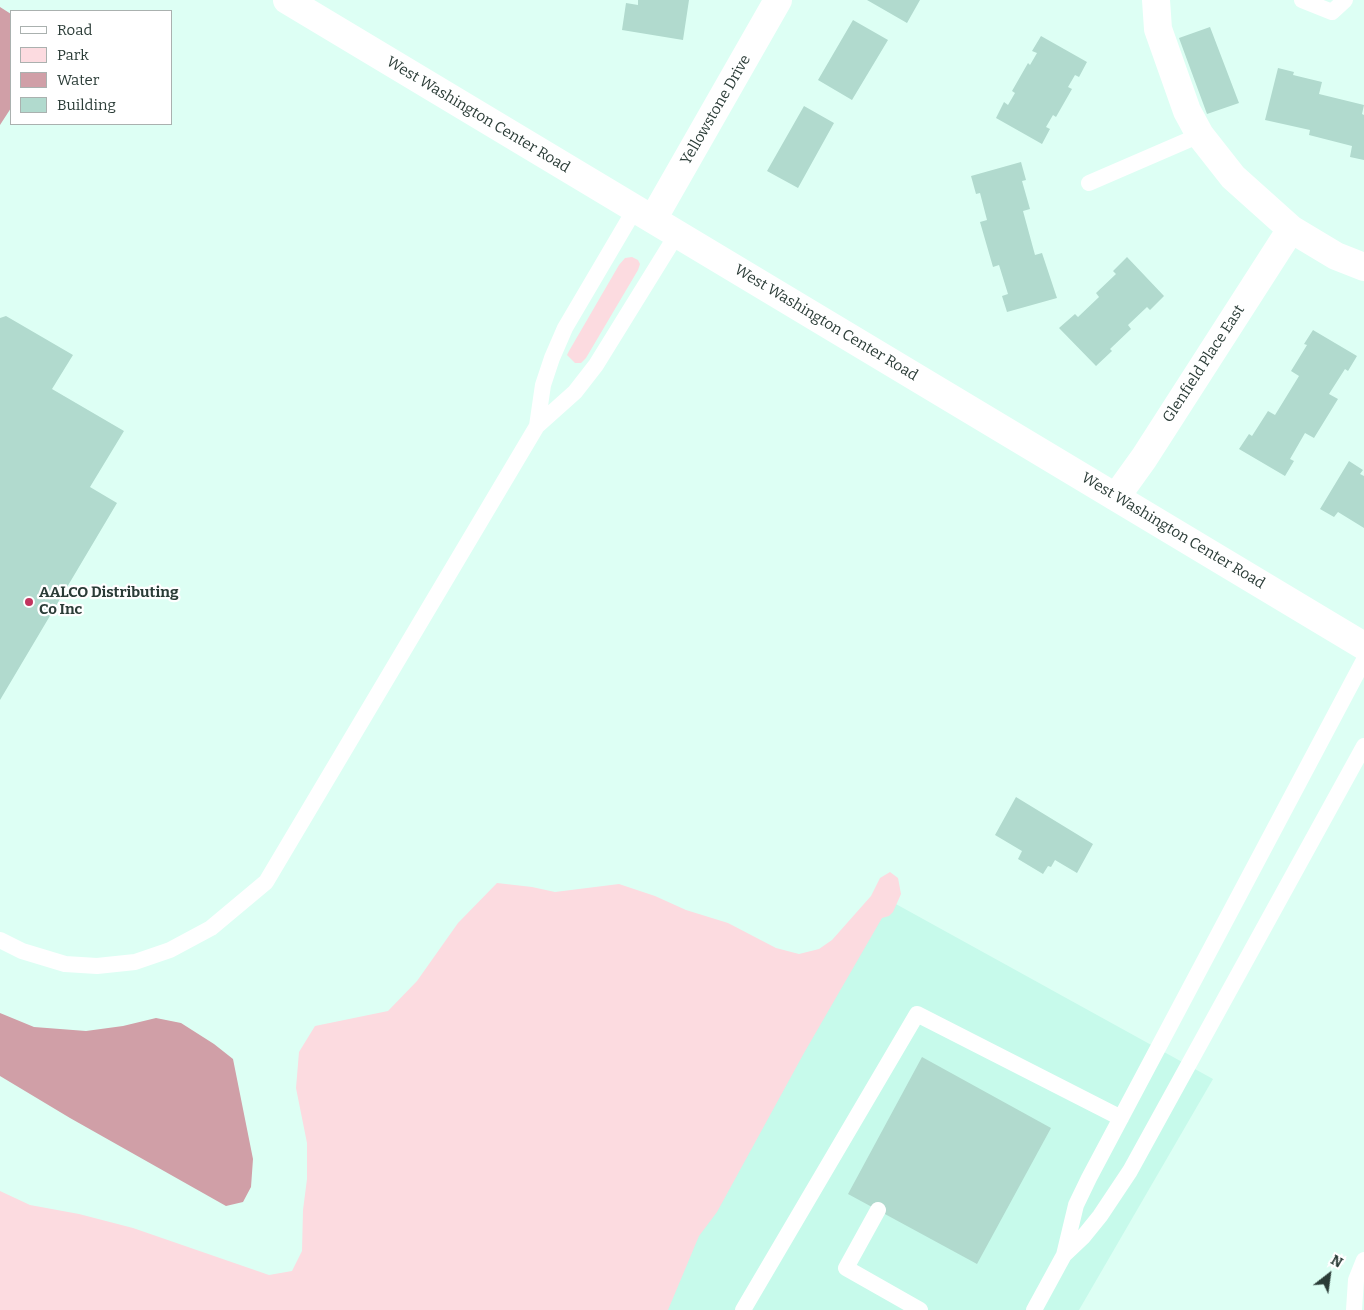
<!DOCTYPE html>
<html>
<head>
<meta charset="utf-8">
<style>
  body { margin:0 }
  #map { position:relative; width:1364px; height:1310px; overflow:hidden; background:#ddfff4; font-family:Bitter,serif }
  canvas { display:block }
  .legend { position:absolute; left:10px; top:10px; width:162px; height:115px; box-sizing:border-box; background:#fff; border:1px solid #aab1af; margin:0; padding:6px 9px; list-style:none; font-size:15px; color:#2b3c37 }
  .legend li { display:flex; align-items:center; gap:10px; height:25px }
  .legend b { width:25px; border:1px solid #aab1af }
  .north { position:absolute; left:1304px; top:1250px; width:50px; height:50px; -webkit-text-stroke:4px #fff; paint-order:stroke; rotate:30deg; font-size:14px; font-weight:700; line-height:20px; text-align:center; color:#2b3c37 }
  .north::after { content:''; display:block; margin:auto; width:18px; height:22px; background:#2b3c37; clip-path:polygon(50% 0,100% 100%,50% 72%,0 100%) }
</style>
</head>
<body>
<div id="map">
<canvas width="1364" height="1310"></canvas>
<ul class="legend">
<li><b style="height:6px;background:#fff"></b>Road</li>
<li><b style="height:14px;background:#fcdbe0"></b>Park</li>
<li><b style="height:14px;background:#d09fa7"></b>Water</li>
<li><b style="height:14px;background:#b1dace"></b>Building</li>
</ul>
<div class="north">N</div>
</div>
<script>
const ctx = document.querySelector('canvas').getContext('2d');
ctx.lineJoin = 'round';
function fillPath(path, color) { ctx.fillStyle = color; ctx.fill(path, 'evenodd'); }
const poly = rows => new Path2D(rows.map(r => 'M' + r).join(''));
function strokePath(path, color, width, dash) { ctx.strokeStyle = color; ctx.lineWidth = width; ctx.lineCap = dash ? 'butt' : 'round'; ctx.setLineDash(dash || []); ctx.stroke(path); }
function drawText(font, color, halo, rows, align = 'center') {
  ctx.font = font + ' Bitter,serif'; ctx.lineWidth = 4.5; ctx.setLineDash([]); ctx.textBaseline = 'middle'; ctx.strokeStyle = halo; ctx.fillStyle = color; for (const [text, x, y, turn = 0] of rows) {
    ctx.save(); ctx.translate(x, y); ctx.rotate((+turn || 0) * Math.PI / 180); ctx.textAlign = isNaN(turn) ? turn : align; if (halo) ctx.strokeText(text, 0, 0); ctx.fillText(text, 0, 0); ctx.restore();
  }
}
fillPath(poly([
  [885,898,1213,1079,1079,1310,645,1310]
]), '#c7faeb');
fillPath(poly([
  [632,257,638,260,640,264,638,270,586,358,581,363,575,363,567,355,569,351,619,265,625,258],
  [890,872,898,878,901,894,893,912,889,916,882,918,804,1053,717,1212,699,1236,668,1310,0,1310,0,1191,30,1205,79,1214,133,1228,269,1275,292,1271,302,1251,303,1210,307,1179,307,1143,296,1088,299,1052,315,1026,388,1011,417,981,458,923,497,883,532,887,555,892,619,884,655,896,686,910,728,923,776,948,799,954,819,949,832,940,871,896,880,878]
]), '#fcdbe0');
fillPath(poly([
  [0,7,11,14,11,108,0,125],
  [0,1013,34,1027,86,1031,123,1026,156,1018,181,1023,214,1044,233,1059,253,1159,251,1187,243,1202,226,1206,70,1118,0,1076]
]), '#d09fa7');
fillPath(poly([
  [638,0,689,0,683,40,622,30,626,3,638,5],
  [867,0,920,0,907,23],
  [853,20,888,40,852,100,818,80],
  [1210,27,1239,103,1207,114,1179,38],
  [1041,36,1087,62,1079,77,1075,75,1068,87,1072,89,1056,117,1053,115,1046,127,1050,129,1042,144,996,118,1004,102,1008,105,1015,93,1012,91,1028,63,1030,65,1037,53,1032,51],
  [1278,68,1294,72,1293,75,1322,82,1319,94,1364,105,1362,114,1364,115,1364,160,1350,157,1352,146,1309,135,1310,130,1265,120],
  [804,106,834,123,798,188,767,171],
  [1021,162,1026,180,1022,181,1030,209,1023,211,1035,255,1042,253,1057,298,1007,312,1002,296,1008,294,999,265,993,267,980,222,987,220,980,193,976,194,971,176],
  [1127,257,1164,296,1150,310,1147,307,1128,325,1131,329,1110,349,1112,351,1096,366,1059,328,1075,314,1078,317,1099,297,1096,293,1116,274,1113,271],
  [6,316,73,355,52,389,124,431,90,487,117,503,0,700,0,318],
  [1313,330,1357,356,1348,371,1345,369,1329,394,1338,399,1314,438,1305,433,1290,459,1294,461,1285,476,1239,449,1249,434,1252,436,1268,411,1275,415,1299,376,1291,371,1307,345,1304,344],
  [1349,461,1363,470,1360,474,1364,476,1364,528,1338,512,1334,517,1320,509],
  [1016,797,1093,844,1077,873,1055,860,1051,867,1048,866,1043,874,1018,859,1022,851,995,835],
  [922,1057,1051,1128,977,1264,848,1194]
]), '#b1dace');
strokePath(poly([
  [1302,0,1332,12,1345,0],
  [1089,183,1200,135],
  [537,426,543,385,552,358,565,328,635,209],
  [0,940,22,951,65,964,97,966,135,962,170,950,211,928,266,882,537,426,575,392,596,365,677,234],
  [878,1210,846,1268,920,1310],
  [1064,1255,1083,1237,1100,1216,1130,1171,1364,746],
  [743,1310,917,1014,1121,1118],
  [1034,1310,1064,1255,1076,1205,1089,1178,1364,660],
  [1354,1310,1356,1280,1364,1260]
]), '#fff', 16);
strokePath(poly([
  [1156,0,1158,29,1187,111,1200,135,1233,177,1291,229,1336,256,1364,267],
  [653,219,778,0],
  [1116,497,1144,458,1291,229]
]), '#fff', 28);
strokePath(poly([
  [287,0,1364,646]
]), '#fff', 28);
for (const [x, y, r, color] of [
  [29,602,5,"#c2345e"]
]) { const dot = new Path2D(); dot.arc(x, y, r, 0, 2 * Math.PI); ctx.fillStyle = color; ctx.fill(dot); strokePath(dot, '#fff', 2); }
drawText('15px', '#2b3c37', '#fff', [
  ["Yellowstone Drive",716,110,-60],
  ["West Washington Center Road",478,115,31],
  ["West Washington Center Road",826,323,31],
  ["Glenfield Place East",1204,364,-57],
  ["West Washington Center Road",1173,531,31]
]);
drawText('bold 15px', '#2b3c37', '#fff', [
  ["AALCO Distributing",39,593],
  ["Co Inc",39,610]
], 'left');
</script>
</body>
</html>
